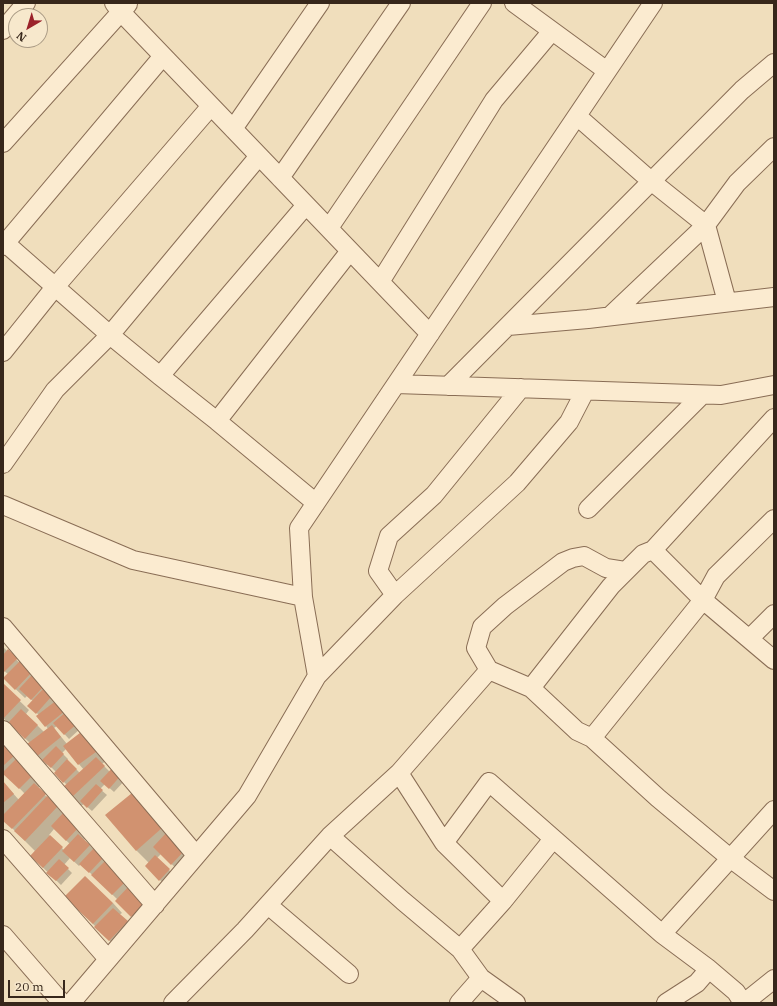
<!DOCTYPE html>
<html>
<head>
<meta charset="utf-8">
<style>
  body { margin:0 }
  #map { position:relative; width:777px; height:1006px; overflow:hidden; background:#f0debc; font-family:"IBM Plex Serif",serif }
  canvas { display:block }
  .frame { position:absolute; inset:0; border:4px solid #37271b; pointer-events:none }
  .north { position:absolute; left:8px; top:8px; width:40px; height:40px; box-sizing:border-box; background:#f7e8cc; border:1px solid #aa9b85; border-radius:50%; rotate:218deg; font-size:11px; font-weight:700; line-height:16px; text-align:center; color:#37271b }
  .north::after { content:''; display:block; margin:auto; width:14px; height:18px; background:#9b222a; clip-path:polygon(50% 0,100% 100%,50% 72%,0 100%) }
  .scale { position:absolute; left:8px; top:980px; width:57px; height:18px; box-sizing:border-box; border:2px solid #37271b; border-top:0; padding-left:5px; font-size:12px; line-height:14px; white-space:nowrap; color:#37271b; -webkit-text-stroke:3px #f7e8cc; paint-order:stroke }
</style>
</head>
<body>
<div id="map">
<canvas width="777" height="1006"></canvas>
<div class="frame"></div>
<div class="north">N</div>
<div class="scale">20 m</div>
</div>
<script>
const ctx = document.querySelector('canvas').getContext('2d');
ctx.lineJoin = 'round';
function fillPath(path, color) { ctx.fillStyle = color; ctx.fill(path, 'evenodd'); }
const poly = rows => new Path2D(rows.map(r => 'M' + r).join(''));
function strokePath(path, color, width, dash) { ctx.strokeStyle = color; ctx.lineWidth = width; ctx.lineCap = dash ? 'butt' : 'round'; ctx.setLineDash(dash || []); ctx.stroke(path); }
fillPath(poly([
  [3,647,40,682,47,692,46,693,81,728,69,739,57,726,54,728,67,744,84,731,108,759,102,764,110,772,127,778,114,792,105,784,100,789,107,795,92,811,84,804,81,806,72,797,67,785,55,773,56,772,48,764,46,765,37,756,30,743,3,718,3,685,29,710,26,714,44,732,48,729,39,715,29,706,33,701,27,696,25,698,4,678,3,680,8,674,3,670],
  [66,749,84,770,80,773,67,760,68,759,62,753],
  [3,737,41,785,38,788,87,837,84,840,94,849,154,912,141,925,117,901,118,900,81,864,79,866,70,858,64,865,72,873,61,885,31,856,35,851,3,819,3,782,19,800,25,794,3,771],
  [54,829,70,844,64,850,49,835],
  [132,794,194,860,181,873,161,854,157,858,173,874,164,884,146,866,149,863,136,850],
  [113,903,122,913,119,915,136,931,119,950,75,906]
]), '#0003');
fillPath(poly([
  [8,649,18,658,4,672,3,671,3,655],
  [20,661,32,672,15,690,3,678],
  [32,675,44,686,31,700,19,689],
  [3,683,21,700,3,719],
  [43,689,51,697,36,714,27,706],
  [57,700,65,711,45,727,36,716],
  [21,709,38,725,25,739,8,723],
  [67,711,78,723,64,735,53,723],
  [52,725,61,737,36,757,27,744],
  [85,729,100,749,78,765,63,746],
  [3,740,16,754,3,766],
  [56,746,64,754,51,768,42,760],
  [96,757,105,766,71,798,62,788],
  [16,759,33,775,19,789,3,774,3,772],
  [67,759,77,769,63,783,54,773],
  [115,765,123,773,109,789,100,781],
  [3,781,14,794,3,803],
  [34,783,46,794,12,829,3,821,3,815],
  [96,784,103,790,87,808,80,801],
  [132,793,162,828,136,851,105,815],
  [47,796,58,806,25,841,14,831],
  [64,812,79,827,66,841,51,826],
  [167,832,185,850,171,865,153,847],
  [78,834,90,845,74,862,62,851],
  [50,835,63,847,43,868,30,856],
  [94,848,104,857,89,873,79,864],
  [155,855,170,869,159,881,145,866],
  [59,859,69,868,56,881,46,873],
  [106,860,127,880,112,895,91,875],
  [85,876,113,903,93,924,64,897],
  [129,886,146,902,131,917,115,901],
  [113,908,128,921,109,941,94,927]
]), '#d19270');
const minor = poly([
  [114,3,120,11,430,334],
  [514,3,607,71],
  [3,30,26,3],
  [577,116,651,181,706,225,727,302],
  [233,129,320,3],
  [3,143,128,4],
  [280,178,401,3],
  [329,228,482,3],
  [3,241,110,335,160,376,217,421,316,503],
  [3,246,163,56],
  [380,282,494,100,552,31],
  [610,316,706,225,737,183,774,147],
  [508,326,588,319,774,297],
  [3,352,55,287,211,106],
  [160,376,306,205],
  [396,384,721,395,774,385],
  [448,386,742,90,774,63],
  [774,418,653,550,703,600,774,660],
  [217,421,350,251],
  [3,464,55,390,110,335,259,156],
  [3,505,133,560,303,597],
  [588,509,702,395],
  [625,571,606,568,584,556,573,558,563,562,505,606,482,627,476,648,489,670,531,688,577,731,592,738,658,798,730,858,774,891],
  [395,595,378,571,389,536,434,495,521,388],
  [3,627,196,855],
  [750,638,774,614],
  [317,676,395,595,517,483,569,422,585,391],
  [531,688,611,586,643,554,653,550],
  [3,730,155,905],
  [592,738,703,600,716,576,774,519],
  [399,773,489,670],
  [330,836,403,901,460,949,481,978,516,1003],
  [3,839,108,959],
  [444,843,503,901],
  [268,905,349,974],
  [662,934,709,969,736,992,743,1003],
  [3,935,62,1003],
  [460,949,503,901,553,839],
  [71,1003,247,796,317,676,303,597,299,528,653,3],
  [173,1003,245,930,330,836,399,773,444,843,489,782,662,934,774,810],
  [459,1003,481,978],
  [666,1003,697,983,709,969],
  [744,1003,774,979]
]);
strokePath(minor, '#896d55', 20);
strokePath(minor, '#fbebd0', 18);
</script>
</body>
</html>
